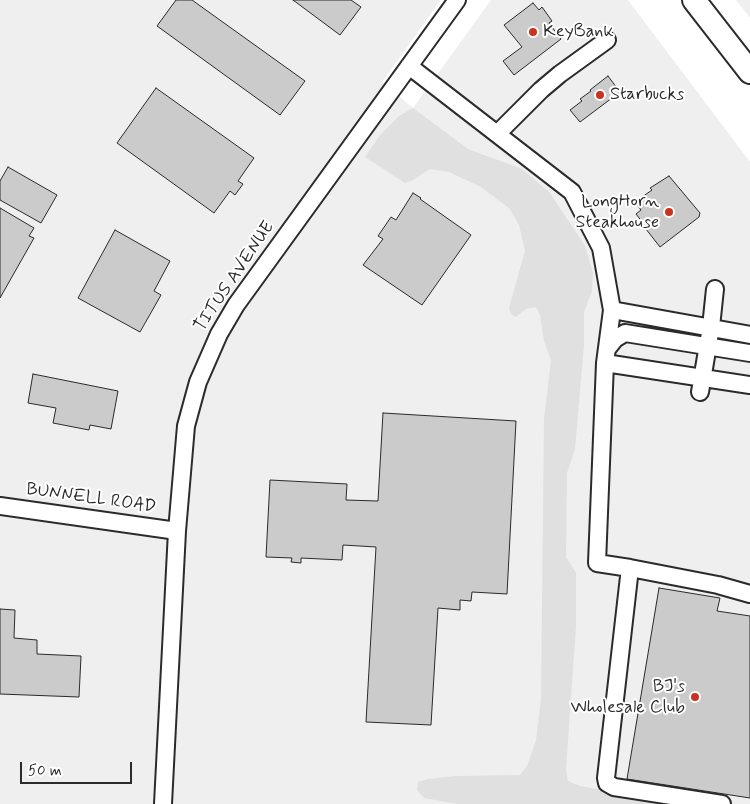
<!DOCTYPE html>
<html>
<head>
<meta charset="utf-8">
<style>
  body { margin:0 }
  #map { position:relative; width:750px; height:804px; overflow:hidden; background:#fff; font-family:Mynerve,sans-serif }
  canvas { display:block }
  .scale { position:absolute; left:20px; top:762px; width:112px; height:22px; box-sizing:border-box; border:2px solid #2b2b2b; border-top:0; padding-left:6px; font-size:15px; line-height:18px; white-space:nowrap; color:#2b2b2b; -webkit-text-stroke:4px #fff; paint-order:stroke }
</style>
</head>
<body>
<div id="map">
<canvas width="750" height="804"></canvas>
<div class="scale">50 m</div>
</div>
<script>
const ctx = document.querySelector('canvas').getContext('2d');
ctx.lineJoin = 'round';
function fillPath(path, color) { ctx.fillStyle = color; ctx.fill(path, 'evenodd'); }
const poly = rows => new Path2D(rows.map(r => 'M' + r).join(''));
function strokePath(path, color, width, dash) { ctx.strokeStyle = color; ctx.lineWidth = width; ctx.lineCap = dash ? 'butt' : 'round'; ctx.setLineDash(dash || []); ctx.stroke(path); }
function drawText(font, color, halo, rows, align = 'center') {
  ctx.font = font + ' Mynerve,sans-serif'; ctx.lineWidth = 4; ctx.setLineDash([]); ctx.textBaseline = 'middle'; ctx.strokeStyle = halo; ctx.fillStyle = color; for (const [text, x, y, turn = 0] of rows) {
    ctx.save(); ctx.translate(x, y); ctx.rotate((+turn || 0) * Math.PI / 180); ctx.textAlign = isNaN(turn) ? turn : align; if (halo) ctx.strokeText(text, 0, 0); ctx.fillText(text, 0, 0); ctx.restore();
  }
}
fillPath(poly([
  [0,0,441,0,382,82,413,108,491,0,628,0,750,162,750,804,0,804],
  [736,0,750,0,750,18]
]), '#efefef');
fillPath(poly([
  [413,108,468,149,522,169,550,193,585,246,593,273,592,291,584,312,584,345,575,449,567,473,566,557,576,573,576,627,566,769,568,781,580,786,681,804,457,804,424,798,417,790,418,782,428,779,456,776,520,775,527,766,536,740,541,699,544,419,551,360,544,341,540,315,536,307,526,309,516,317,511,314,509,308,525,251,519,225,510,209,481,187,449,172,430,169,413,180,405,183,365,157,380,135,399,116]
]), '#e0e0e0');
const building = poly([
  [176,0,192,0,305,81,280,115,157,26,176,0],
  [293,0,351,0,361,7,340,35,293,0],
  [533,3,539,10,542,7,552,21,549,23,561,39,514,75,503,61,522,47,504,25,533,3],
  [608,76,620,92,580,122,570,110,582,101,580,99,591,91,590,90,608,76],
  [156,88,254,158,238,181,243,184,235,195,230,191,214,213,117,143,156,88],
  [8,167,57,195,41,223,0,200,0,181,8,167],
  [669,176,700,213,699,217,660,247,642,224,643,223,636,214,641,210,635,202,652,190,650,188,669,176],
  [413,193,421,198,420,199,471,235,422,305,363,265,383,239,378,236,391,217,396,220,413,193],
  [0,208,34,228,29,236,34,238,0,298,0,208],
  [115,230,170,261,154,291,161,295,140,332,78,298,115,230],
  [33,374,118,391,111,429,90,425,89,430,53,423,56,408,28,403,33,374],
  [383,413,516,421,507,594,472,592,471,601,460,600,460,610,438,608,431,725,366,722,376,547,343,545,342,560,301,558,301,563,291,562,292,558,266,557,270,480,347,484,346,500,378,501,383,413],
  [659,588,720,598,717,611,750,616,750,798,627,779,659,588],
  [0,609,15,610,14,638,37,640,37,654,81,656,79,697,0,694,0,609]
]);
fillPath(building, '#cbcbcb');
strokePath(building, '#2b2b2b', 1);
const minor = poly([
  [409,66,572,192,601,248,612,310,605,363,597,563,630,568,718,585,750,594],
  [497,134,541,90,560,74,607,40],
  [612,310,750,335],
  [607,349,615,339,625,333,750,353],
  [605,363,750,385],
  [700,392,711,327,715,289],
  [0,506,177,531],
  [630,568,606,778,607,783,614,787,722,804],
  [163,804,177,531,186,426,198,382,219,334,236,305,457,0]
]);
const highway = poly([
  [694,0,750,72]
]);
strokePath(minor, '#2b2b2b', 20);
strokePath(highway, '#2b2b2b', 26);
strokePath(minor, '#fff', 16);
strokePath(highway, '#fff', 22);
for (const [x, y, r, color] of [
  [533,32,5,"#c8321e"],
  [600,95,5,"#c8321e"],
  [669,212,5,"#c8321e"],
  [695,697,5,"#c8321e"]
]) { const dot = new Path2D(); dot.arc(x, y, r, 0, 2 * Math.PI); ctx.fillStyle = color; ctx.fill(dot); strokePath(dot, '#fff', 2); }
drawText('18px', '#2b2b2b', '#fff', [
  ["KeyBank",543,32],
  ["Starbucks",610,95],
  ["LongHorn",659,202,"right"],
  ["Steakhouse",659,223,"right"],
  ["BJ's",685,687,"right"],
  ["Wholesale Club",685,708,"right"]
], 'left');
drawText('18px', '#2b2b2b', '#fff', [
  ["TITUS AVENUE",235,277,-56],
  ["BUNNELL ROAD",91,499,8]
]);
</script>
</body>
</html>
